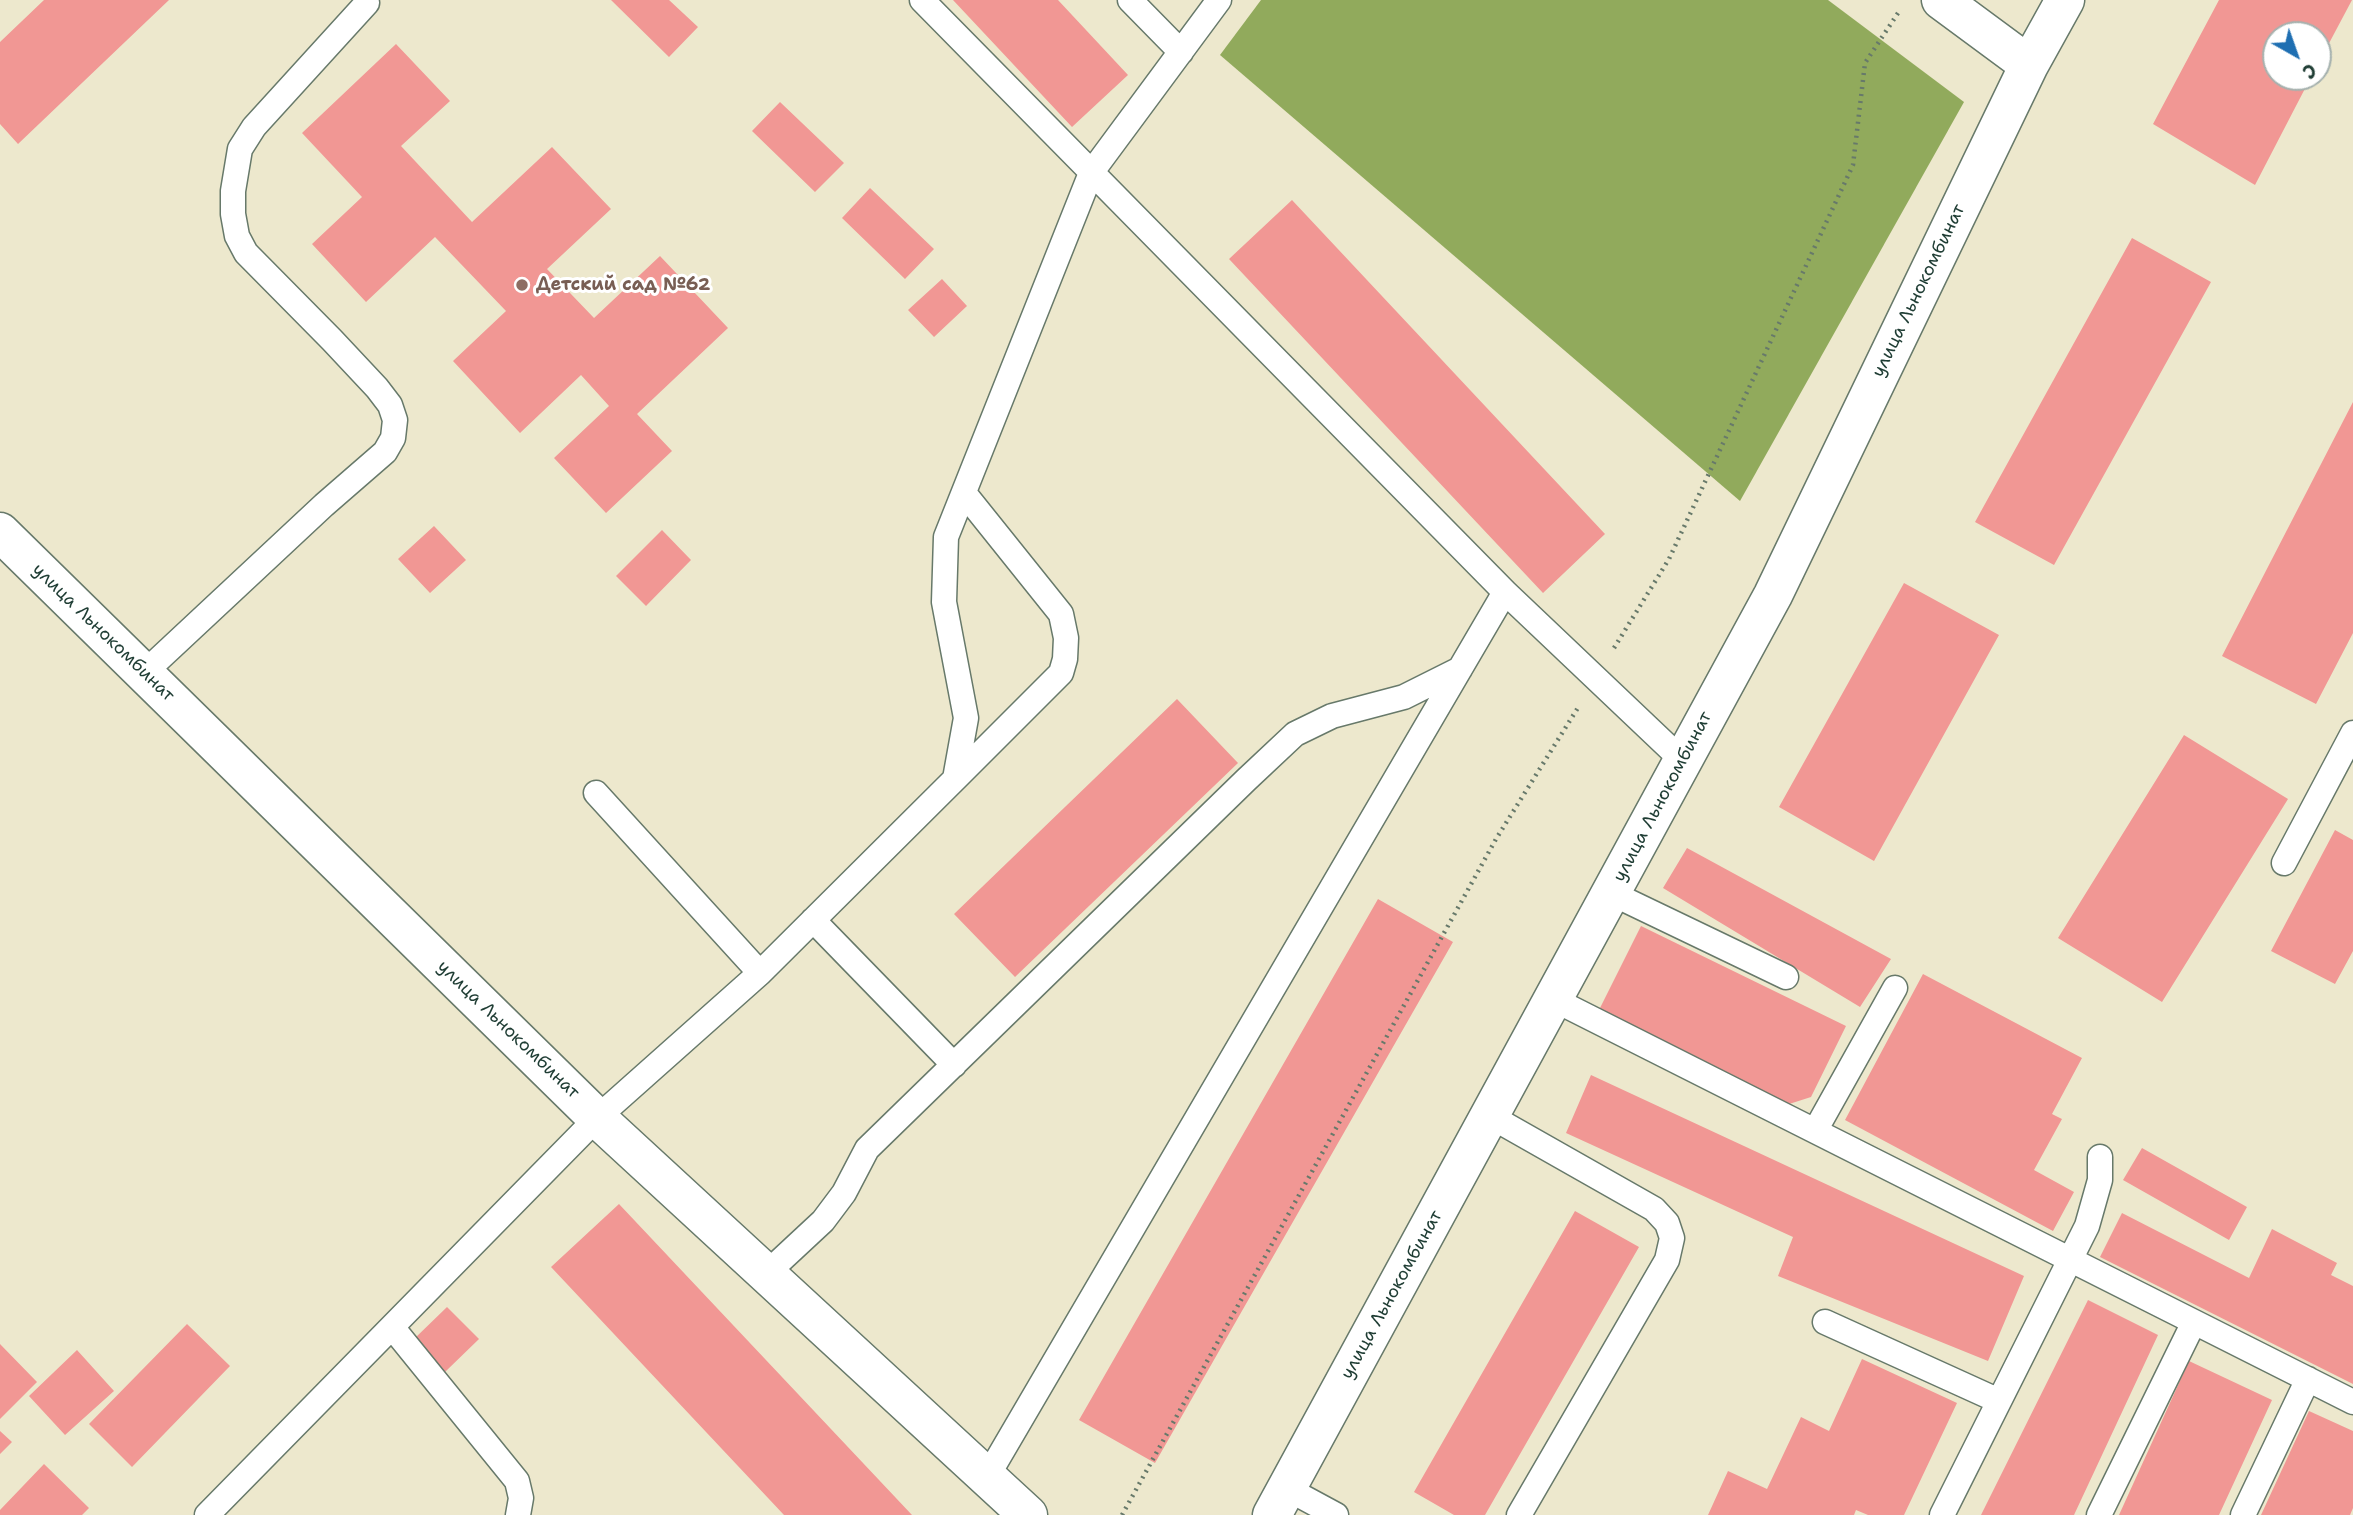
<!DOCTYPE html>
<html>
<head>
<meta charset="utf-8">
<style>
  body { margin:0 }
  #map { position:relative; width:2353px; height:1515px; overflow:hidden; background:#ede8cd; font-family:"Shantell Sans",sans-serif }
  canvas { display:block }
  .north { position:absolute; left:2262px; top:21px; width:70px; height:70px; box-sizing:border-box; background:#fff; border:2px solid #a5b1ae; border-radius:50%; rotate:140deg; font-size:19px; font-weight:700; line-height:28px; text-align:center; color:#1f3d34 }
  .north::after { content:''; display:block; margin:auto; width:24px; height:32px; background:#1f6fb2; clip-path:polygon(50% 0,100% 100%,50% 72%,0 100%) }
</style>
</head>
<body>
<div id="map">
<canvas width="2353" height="1515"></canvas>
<div class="north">С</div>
</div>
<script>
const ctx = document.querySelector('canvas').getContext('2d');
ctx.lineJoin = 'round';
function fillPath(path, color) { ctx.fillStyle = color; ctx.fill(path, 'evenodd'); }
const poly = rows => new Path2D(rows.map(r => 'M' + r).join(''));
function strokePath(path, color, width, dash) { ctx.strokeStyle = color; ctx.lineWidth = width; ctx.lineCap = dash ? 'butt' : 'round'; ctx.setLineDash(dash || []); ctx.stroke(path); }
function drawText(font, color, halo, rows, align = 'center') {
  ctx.font = font + ' "Shantell Sans",sans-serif'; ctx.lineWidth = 6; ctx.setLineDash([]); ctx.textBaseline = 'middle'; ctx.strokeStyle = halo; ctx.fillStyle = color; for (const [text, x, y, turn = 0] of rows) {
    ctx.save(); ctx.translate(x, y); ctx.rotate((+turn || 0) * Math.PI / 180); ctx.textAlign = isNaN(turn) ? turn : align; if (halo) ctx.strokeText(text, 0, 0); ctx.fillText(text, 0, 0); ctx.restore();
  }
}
fillPath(poly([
  [1261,0,1828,0,1964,102,1740,501,1220,55]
]), '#91aa5c');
fillPath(poly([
  [44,0,169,0,18,144,0,124,0,42],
  [611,0,669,0,698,27,669,57],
  [953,0,1058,0,1128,75,1072,127],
  [2219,0,2352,0,2318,64,2318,35,2276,35,2276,77,2311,77,2255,185,2153,124],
  [396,44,450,101,401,146,472,222,552,147,611,209,547,269,594,318,660,256,728,328,637,414,672,451,606,513,554,458,609,406,581,375,520,433,453,361,506,311,435,237,366,302,312,244,362,197,302,133],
  [780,102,844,163,815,192,752,131],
  [870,188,934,249,905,279,842,218],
  [1292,200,1605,534,1543,593,1229,259],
  [2132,238,2211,282,2054,565,1975,522],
  [942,279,967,306,934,337,908,310],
  [2353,402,2353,633,2316,704,2222,656],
  [434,526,466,560,430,593,398,559],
  [662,530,691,560,646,606,616,576],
  [1904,583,1999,635,1874,861,1779,807],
  [1177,699,1238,763,1015,977,954,914],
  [2184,735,2288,799,2162,1002,2058,938],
  [2335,830,2353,840,2353,951,2335,984,2271,951],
  [1687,848,1891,959,1860,1007,1663,888],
  [1378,899,1453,942,1155,1463,1079,1420],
  [1641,926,1846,1026,1811,1097,1786,1105,1598,1012],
  [1923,974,2082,1058,2052,1114,2062,1119,2034,1170,2074,1192,2053,1231,1845,1120],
  [1591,1075,2024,1276,1988,1361,1778,1276,1793,1237,1566,1133],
  [2142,1148,2247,1207,2229,1240,2123,1180],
  [619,1204,912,1515,784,1515,551,1267],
  [1575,1211,1639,1247,1485,1515,1454,1515,1414,1492],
  [2122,1213,2249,1278,2272,1229,2337,1263,2331,1275,2353,1286,2353,1384,2100,1257],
  [2088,1300,2158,1335,2074,1515,1981,1515],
  [447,1307,479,1339,445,1372,413,1340],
  [187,1324,230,1366,132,1467,89,1424],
  [0,1344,37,1382,0,1419],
  [77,1350,114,1391,65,1435,29,1396],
  [1862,1359,1957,1403,1904,1515,1868,1515,1856,1510,1854,1515,1708,1515,1728,1471,1767,1489,1801,1417,1829,1431],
  [2189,1361,2272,1400,2219,1515,2119,1515],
  [2309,1411,2353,1431,2353,1508,2350,1515,2261,1515],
  [0,1431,12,1442,0,1454],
  [44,1464,89,1508,82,1515,0,1515,0,1510]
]), '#f19794');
const service = poly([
  [922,0,1505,592,987,1477],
  [1130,0,1181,52],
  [1505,592,1682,760],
  [144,673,324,505,385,452,393,438,395,420,390,405,377,388,332,340,246,253,237,236,233,214,233,191,240,149,254,127,367,3],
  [955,779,1061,673,1065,659,1066,638,1061,614,964,493],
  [596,793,760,973],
  [2284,863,2353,733],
  [1611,893,1786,977],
  [813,920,954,1065],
  [1553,999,2353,1402],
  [1490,1116,1654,1209,1667,1223,1672,1238,1667,1260,1519,1515],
  [1815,1131,1895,988],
  [766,1274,823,1221,844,1193,867,1149,1246,780,1295,734,1332,716,1404,697,1460,669],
  [1825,1322,1999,1401],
  [392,1327,517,1481,521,1498,518,1515],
  [1286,1488,1336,1515],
  [207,1515,597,1118,760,973,955,779,966,718,944,602,946,537,1091,173,1219,0],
  [1942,1515,2087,1226,2100,1180,2100,1157],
  [2099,1515,2194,1322],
  [2243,1515,2308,1379]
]);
const minor = poly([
  [0,532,597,1118,1028,1515]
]);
const tertiary = poly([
  [1941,0,2029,65],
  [1272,1515,1773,595,2029,65,2065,0]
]);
strokePath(service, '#67796a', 27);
strokePath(minor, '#67796a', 41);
strokePath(tertiary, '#67796a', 41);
strokePath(poly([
  [1614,648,1669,559,1853,165,1865,63,1900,10],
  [1122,1515,1496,839,1579,706]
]), '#67796a', 4.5, [2, 5]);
strokePath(service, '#fff', 24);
strokePath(minor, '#fff', 38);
strokePath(tertiary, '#fff', 38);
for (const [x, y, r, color] of [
  [522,285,7,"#8d6e63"]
]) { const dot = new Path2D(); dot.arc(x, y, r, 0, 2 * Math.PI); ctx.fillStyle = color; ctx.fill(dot); strokePath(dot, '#fff', 2.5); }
drawText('bold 18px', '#785e54', '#fff', [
  ["Детский сад №62",536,285]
], 'left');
drawText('18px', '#1f3d34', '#fff', [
  ["улица Льнокомбинат",1919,291,-64],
  ["улица Льнокомбинат",103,633,44],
  ["улица Льнокомбинат",1663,797,-62],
  ["улица Льнокомбинат",508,1030,44],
  ["улица Льнокомбинат",1392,1295,-61]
]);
</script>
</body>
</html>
